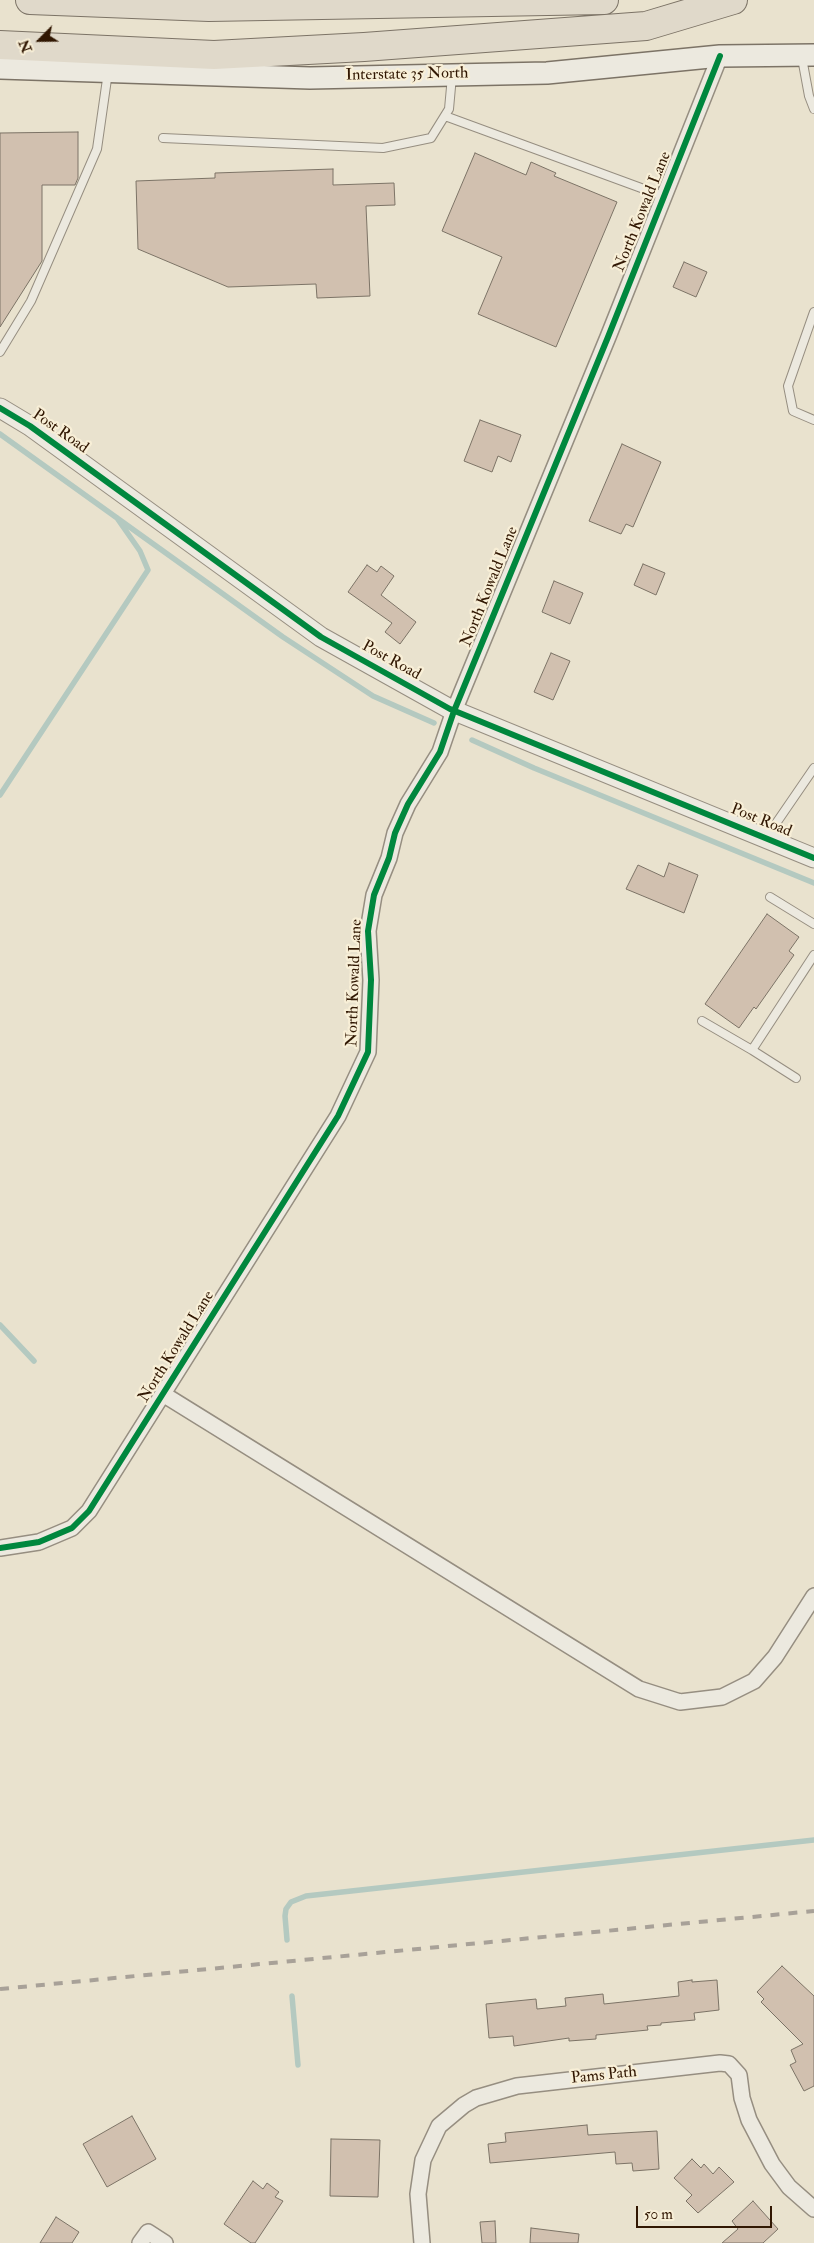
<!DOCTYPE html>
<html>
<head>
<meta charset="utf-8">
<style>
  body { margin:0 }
  #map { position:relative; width:814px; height:2243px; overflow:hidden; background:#e9e2ce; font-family:"IM FELL Double Pica",serif }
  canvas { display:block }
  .north { position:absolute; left:15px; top:15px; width:50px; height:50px; -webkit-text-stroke:4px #f8efd7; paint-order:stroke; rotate:247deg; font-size:14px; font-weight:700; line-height:20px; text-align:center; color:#311702 }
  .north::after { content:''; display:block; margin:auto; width:18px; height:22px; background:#311702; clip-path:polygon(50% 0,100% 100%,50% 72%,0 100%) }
  .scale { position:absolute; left:636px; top:2206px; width:136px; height:22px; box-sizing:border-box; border:2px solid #311702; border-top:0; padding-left:6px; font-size:15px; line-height:18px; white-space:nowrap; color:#311702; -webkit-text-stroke:4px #f8efd7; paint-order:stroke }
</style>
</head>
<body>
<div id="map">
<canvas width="814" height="2243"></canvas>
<div class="north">N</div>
<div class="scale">50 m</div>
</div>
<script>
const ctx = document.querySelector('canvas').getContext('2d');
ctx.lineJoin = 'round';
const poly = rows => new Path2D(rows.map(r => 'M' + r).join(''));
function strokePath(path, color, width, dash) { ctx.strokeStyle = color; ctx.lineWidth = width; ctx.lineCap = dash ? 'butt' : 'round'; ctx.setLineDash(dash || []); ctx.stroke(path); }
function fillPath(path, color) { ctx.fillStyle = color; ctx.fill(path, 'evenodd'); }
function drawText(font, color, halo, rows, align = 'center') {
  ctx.font = font + ' "IM FELL Double Pica",serif'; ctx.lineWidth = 4.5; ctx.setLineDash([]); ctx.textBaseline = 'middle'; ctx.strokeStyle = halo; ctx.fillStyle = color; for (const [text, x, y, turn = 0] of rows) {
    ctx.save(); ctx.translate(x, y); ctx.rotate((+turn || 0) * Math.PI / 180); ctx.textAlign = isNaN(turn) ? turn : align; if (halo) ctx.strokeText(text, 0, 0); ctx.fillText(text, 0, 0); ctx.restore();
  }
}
strokePath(poly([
  [0,434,283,637,373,696,434,723],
  [472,740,534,768,814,883],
  [0,795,148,570,140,551,117,518],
  [0,1325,34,1361],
  [287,1940,285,1916,286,1909,291,1902,306,1896,814,1840],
  [292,1996,298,2065]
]), '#b4c9c0', 5.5);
const building = poly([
  [78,132,78,178,75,185,42,185,42,261,0,327,0,133,78,132],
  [475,153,526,175,531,162,556,173,554,176,617,202,556,347,478,314,502,257,442,231,475,153],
  [333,169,333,185,394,183,395,205,366,206,370,296,317,298,316,284,228,287,138,249,136,181,215,178,215,173,333,169],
  [684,262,707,272,696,297,673,287,684,262],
  [480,420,521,435,511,462,498,456,492,472,464,461,480,420],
  [622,444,661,462,633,527,626,524,621,534,589,521,622,444],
  [643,564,665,573,656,595,634,585,643,564],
  [367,565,377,572,381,566,394,576,381,595,416,622,400,644,385,632,392,623,348,592,367,565],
  [554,581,583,593,570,624,542,612,554,581],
  [551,653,570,661,553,700,534,692,551,653],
  [669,863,698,875,684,913,626,889,638,865,664,877,669,863],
  [767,914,799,937,789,951,794,955,756,1009,754,1007,739,1028,705,1004,767,914],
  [782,1966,814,1996,814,2086,804,2091,790,2065,796,2062,791,2050,803,2044,761,2002,764,1999,757,1992,782,1966],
  [692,1980,692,1982,717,1980,719,2010,694,2013,695,2020,661,2023,661,2025,647,2026,648,2030,596,2035,596,2039,569,2041,569,2038,514,2046,513,2036,489,2038,486,2004,536,1999,537,2009,566,2006,565,1998,603,1994,604,2004,679,1996,678,1982,692,1980],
  [132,2116,156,2159,107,2187,83,2144,132,2116],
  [587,2125,588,2135,657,2131,659,2169,633,2171,632,2163,616,2164,615,2152,490,2163,488,2144,506,2142,505,2133,587,2125],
  [331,2139,380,2140,378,2197,330,2196,331,2139],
  [692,2159,701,2168,704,2164,713,2174,719,2167,734,2182,698,2213,686,2201,692,2195,674,2178,692,2159],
  [253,2181,263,2189,267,2183,279,2192,275,2197,283,2201,255,2243,251,2243,224,2224,253,2181],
  [753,2201,778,2229,763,2243,722,2243,738,2229,732,2221,753,2201],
  [56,2217,79,2232,72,2243,40,2243,56,2217],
  [495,2221,496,2243,482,2243,480,2222,495,2221],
  [531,2228,579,2234,578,2243,530,2243,531,2228]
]);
fillPath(building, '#d1c0af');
strokePath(building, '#7c7366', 1);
const service = poly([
  [802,58,809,96,814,109],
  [445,116,663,196],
  [163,138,383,148,431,138,449,109,452,76],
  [814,312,788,386,793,411,814,420],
  [0,352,31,301,97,149,108,72],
  [766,838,814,768],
  [770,897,814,924],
  [702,1021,752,1050,814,955],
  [752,1050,796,1078]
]);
const minor = poly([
  [163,1394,639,1689,680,1702,722,1697,754,1681,775,1657,814,1596],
  [0,1548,39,1542,72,1528,89,1511,338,1116,368,1052,371,980,368,931,374,895,389,858,395,833,408,804,440,752,454,711,608,337,720,56],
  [140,2243,148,2232,165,2243],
  [422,2243,418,2194,423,2160,439,2126,464,2105,476,2098,517,2086,720,2063,729,2064,739,2075,742,2098,749,2120,772,2164,789,2187,814,2209]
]);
const tertiary = poly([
  [0,408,30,426,321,637,450,709,814,858]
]);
const secondary = poly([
  [0,68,310,78,547,73,720,56,814,55]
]);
const motorway = poly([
  [30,0,209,7,604,0],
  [0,45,214,55,364,47,646,26,733,0]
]);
strokePath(service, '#968e81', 10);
strokePath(minor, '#968e81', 18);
strokePath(tertiary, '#968e81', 21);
strokePath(secondary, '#7c7366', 24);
strokePath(motorway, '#7c7366', 30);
strokePath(service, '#ece9df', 8);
strokePath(minor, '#ece9df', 15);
strokePath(tertiary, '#ece9df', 19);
strokePath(secondary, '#ece9df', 21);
strokePath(motorway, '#e0d9ca', 28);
strokePath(poly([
  [0,1989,814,1911]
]), '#a8a198', 4, [9, 9]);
strokePath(poly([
  [0,408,30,426,321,637,450,709,814,858],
  [0,1548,39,1542,72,1528,89,1511,338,1116,368,1052,371,980,368,931,374,895,389,858,395,833,408,804,440,752,454,711,608,337,720,56]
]), '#00873e', 6);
drawText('16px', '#311702', '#f8efd7', [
  ["Interstate 35 North",407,75,-1],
  ["North Kowald Lane",643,212,-68],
  ["Post Road",60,432,35],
  ["North Kowald Lane",490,587,-68],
  ["Post Road",391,661,29],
  ["Post Road",761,821,22],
  ["North Kowald Lane",355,983,-88],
  ["North Kowald Lane",177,1347,-58],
  ["Pams Path",604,2076,-6]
]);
</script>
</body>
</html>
